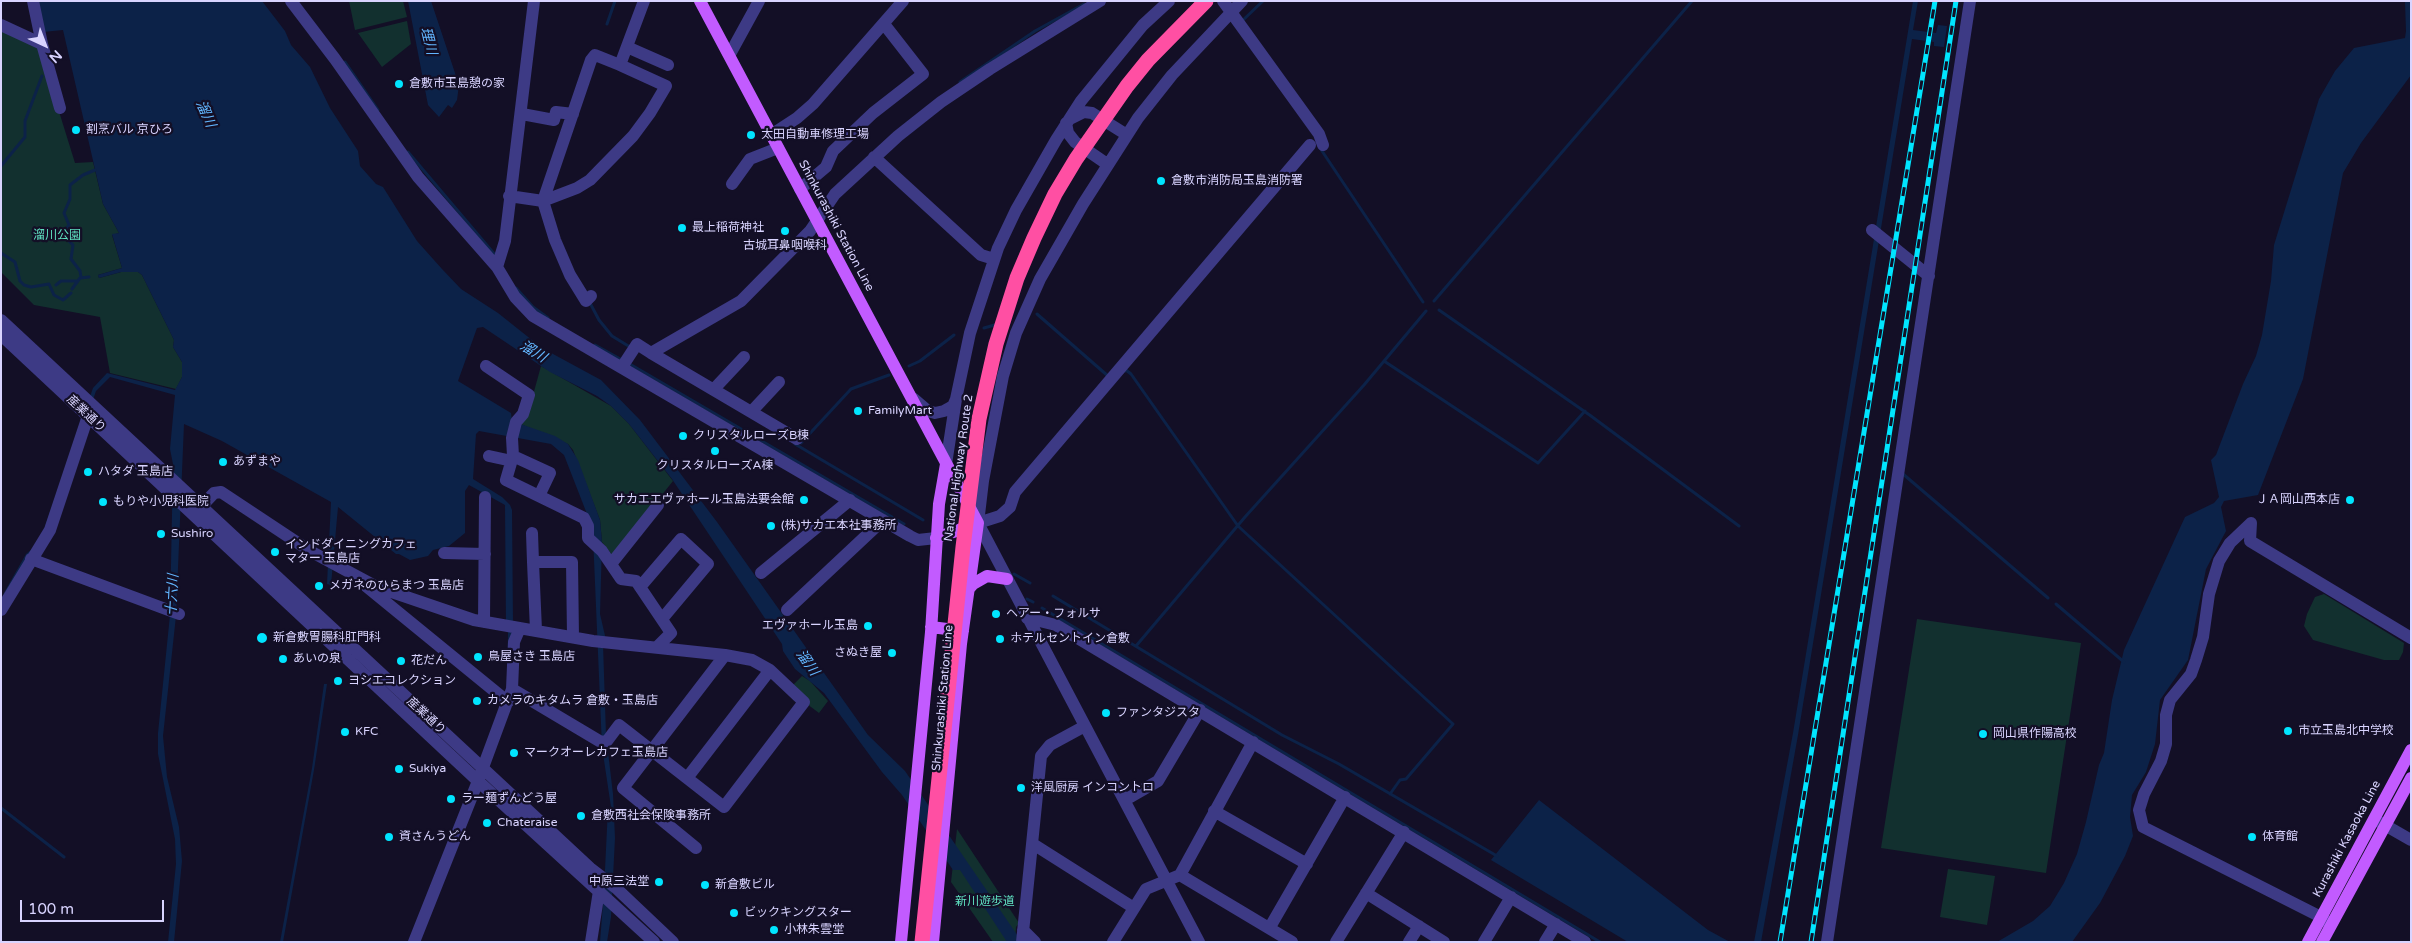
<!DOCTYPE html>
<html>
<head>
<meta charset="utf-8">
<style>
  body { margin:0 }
  #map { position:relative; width:2412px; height:943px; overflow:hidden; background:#130f26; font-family:"Varela Round",sans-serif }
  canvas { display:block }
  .frame { position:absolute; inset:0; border:2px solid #d9d4ff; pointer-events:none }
  .north { position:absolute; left:20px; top:20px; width:50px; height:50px; -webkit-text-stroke:4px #130f26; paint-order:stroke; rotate:137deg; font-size:14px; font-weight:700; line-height:20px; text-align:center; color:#d9d4ff }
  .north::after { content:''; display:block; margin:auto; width:18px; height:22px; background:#d9d4ff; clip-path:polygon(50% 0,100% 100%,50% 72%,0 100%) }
  .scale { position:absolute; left:20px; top:900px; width:144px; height:22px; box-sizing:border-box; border:2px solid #d9d4ff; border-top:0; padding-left:6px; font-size:15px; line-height:18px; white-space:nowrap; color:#d9d4ff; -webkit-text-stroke:4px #130f26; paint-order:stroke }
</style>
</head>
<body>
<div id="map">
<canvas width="2412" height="943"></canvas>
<div class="frame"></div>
<div class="north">N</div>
<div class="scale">100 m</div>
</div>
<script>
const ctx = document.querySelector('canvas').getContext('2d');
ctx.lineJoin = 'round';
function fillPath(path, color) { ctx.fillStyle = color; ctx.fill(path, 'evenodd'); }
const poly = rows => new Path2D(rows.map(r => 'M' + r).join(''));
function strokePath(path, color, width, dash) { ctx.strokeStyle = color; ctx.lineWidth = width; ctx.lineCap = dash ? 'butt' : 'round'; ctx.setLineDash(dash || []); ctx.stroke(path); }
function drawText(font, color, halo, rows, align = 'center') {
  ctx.font = font + ' "Varela Round","Noto Sans JP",sans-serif'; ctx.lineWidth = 4.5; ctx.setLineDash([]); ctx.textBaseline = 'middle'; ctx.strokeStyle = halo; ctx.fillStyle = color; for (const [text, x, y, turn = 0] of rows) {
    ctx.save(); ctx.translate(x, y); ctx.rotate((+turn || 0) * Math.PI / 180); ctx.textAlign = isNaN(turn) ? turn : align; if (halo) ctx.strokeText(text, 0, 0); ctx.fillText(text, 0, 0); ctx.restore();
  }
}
fillPath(poly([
  [349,1,403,1,407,17,355,30],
  [407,21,411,44,382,67,358,33],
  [1,29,39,47,75,163,93,162,103,204,119,233,112,235,122,268,98,275,99,278,121,272,138,272,142,275,174,340,173,347,182,362,182,377,176,389,110,373,100,317,34,305,1,272],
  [541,366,611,406,629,424,673,481,613,556,602,542,600,520,573,450,568,444,520,424,527,417],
  [2324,594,2404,643,2403,652,2399,660,2384,660,2313,640,2304,626,2307,614,2315,597],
  [1917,619,2081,643,2046,873,1881,848],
  [802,676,810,681,828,701,819,713,807,704,793,685],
  [957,829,1019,923,1016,927,1015,942,993,942,951,882],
  [1948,869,1995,876,1987,925,1940,917]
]), '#12302f');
fillPath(poly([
  [38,1,262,1,285,31,291,45,310,67,330,108,358,151,360,166,376,184,383,187,417,241,442,269,461,289,498,313,542,348,601,380,640,420,717,522,868,735,905,771,1022,942,1007,942,960,870,953,870,902,795,882,772,824,693,795,669,783,651,782,644,672,479,629,424,611,406,597,396,550,372,483,327,477,328,458,381,511,413,512,421,555,436,568,444,578,460,600,520,602,542,600,614,606,640,603,644,606,735,613,794,615,838,611,917,607,942,600,942,604,890,608,808,611,807,602,747,593,536,587,514,564,455,551,444,479,431,476,434,473,479,502,497,510,505,512,510,513,625,507,684,508,633,506,627,505,505,469,485,465,491,465,533,449,546,433,550,428,556,410,560,399,554,396,554,338,507,331,585,327,584,331,502,222,441,184,424,176,616,163,736,167,777,179,827,182,861,174,942,168,942,176,864,175,839,158,754,158,733,170,615,173,464,170,449,175,395,110,377,96,391,48,531,1,598,26,554,33,548,44,529,93,388,107,373,175,390,182,377,182,362,173,347,174,340,142,275,138,272,121,272,99,278,98,275,122,268,112,234,119,233,103,204,63,30,43,32],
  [408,1,431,1,459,85,457,100,452,108,448,105,439,117,428,105],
  [1913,1,1918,1,1913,30,1936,33,1938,25,1947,26,1944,47,1934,46,1934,42,1912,39,1798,735,1761,942,1754,942,1793,733],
  [2411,1,2411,75,2361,143,2343,173,2303,379,2258,495,2224,501,2221,507,2226,531,2206,569,2188,660,2160,700,2155,744,2146,772,2132,795,2130,817,2133,836,2125,856,2100,903,2072,942,1997,942,2033,921,2050,906,2064,883,2077,854,2086,822,2099,765,2104,753,2112,700,2124,650,2185,517,2214,503,2219,497,2211,460,2216,455,2243,384,2256,356,2262,335,2271,281,2274,245,2319,99,2335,71,2354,48,2405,38,2406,31,2405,2],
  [324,684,327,684,314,770,283,942,280,942,312,768],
  [1539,800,1708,930,1730,942,1628,942,1491,860]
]), '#0c2248');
strokePath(poly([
  [1241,22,1263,1],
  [607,24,615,1],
  [345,62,378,110],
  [960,82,1035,31,1084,4],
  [1320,148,1423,302],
  [408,152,496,256],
  [1,166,25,137,25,121,42,76],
  [1,253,15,262,20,281,24,285,31,287,49,284,54,295,63,300,71,293],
  [81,277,80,271,71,259,73,245,62,234,69,225,64,213,70,199,70,185,83,175,95,170],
  [56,285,61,281,77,281],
  [516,288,533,307,548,318],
  [72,289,80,278,89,277],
  [1434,301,1692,1],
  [590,303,599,320,612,336,630,347],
  [1439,310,1591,416,1739,526],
  [1037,314,1108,376],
  [984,328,998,324],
  [595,345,622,360],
  [1384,361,1538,463,1585,411],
  [628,363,904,524],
  [909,366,920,361,954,335],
  [1125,371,1126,370,1131,374,1238,526,1453,724,1406,779,1400,780,1390,794],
  [801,443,851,389,889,375],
  [795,444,923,520],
  [1903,474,2048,598],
  [1014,574,1030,583],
  [1053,596,1282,735,1339,764,1497,856],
  [1027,599,1033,602],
  [2056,604,2124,662],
  [1042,608,1600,942],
  [1136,646,1245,517,1364,385,1426,311],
  [1,808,64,857]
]), '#0c2248', 3);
strokePath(poly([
  [33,1,42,44],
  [291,1,335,59,418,177,497,267,515,297,533,316,910,536,918,540,936,538],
  [1223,1,1319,134,1323,145],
  [1,25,42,44,60,108],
  [627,47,668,65],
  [730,54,759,1],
  [522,114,554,120,556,112,573,114],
  [1070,119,1084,112,1092,113,1127,135],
  [1066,123,1068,133,1075,142,1107,164],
  [771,135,797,118,813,104,903,1],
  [874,157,981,255,994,259],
  [732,184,750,159,778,148],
  [800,189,826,167,833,151,873,113,923,74,884,24],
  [509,196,543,201,577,188,590,180,633,136,650,113,666,86,620,65,644,1],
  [1872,230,1929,276],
  [497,267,505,241,534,1],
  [591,296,586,301,570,275,555,240,543,201,591,60,595,55,620,65],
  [1,320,590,868,616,888,673,942],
  [1,335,478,781,654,942],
  [651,353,797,439],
  [486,366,529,395,523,414,516,422,512,438,513,456,506,480,584,518,588,526,588,538,602,551,621,579,636,581,671,633,657,647],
  [622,367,637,344,651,353,741,301,810,231,835,194,898,136,941,102,990,69,1100,1],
  [714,389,744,357],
  [914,399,928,411,935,413,944,411,953,406,956,399],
  [752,411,779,382],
  [489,456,512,461],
  [513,456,550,473,539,496],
  [946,464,956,399,970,333,998,248,1016,210,1056,140,1081,101,1143,25,1169,1],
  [196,512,214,493,221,492,310,551,377,587,474,620,593,641,725,655,752,660,770,670,687,778],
  [978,523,1000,516,1010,507,1015,492,1310,145],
  [2251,523,2230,543,2219,561,2209,594,2203,637,2196,660,2191,674,2170,700,2166,715,2166,744,2161,761,2144,794,2139,810,2143,827,2321,917,2330,924],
  [2251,523,2250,541,2411,638],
  [532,533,533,562],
  [444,553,485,554],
  [31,559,179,614],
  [611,564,658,505],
  [761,573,850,500],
  [366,586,508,702],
  [640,587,681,539,708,564,662,619],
  [1,610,50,530,88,416],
  [787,610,883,520],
  [1027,618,1056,625,1585,942],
  [484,622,485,497],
  [536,630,533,562,572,562,573,637],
  [512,689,601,742,607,741,619,725,724,807,804,702,770,670],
  [1125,800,1158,781,1200,710],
  [1214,811,1307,864],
  [2376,820,2411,840],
  [1033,844,1134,908],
  [696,848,623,788,725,655],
  [1180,875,1292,942],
  [1366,893,1444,942],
  [1270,927,1345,797],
  [1023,930,1035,942],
  [414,942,478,781,512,689,514,642,520,628],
  [591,942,599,891,598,885],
  [1022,942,1041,756,1050,745,1085,726],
  [1113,942,1146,889,1180,875,1253,742],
  [1199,942,978,523,983,481,1003,376,1016,333,1040,279,1083,204,1138,118,1172,75,1242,1],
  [1336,942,1404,832],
  [1409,942,1419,926],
  [1484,942,1511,897],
  [1545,942,1556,924],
  [1827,942,1970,1]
]), '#3d3a85', 12);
strokePath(poly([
  [700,1,978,523,961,644,933,942],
  [936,538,973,525],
  [967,591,973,584,987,576,1007,579],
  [931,627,963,631],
  [901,942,931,632,939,504,946,464],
  [2308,942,2411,750],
  [2322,942,2411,778]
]), '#c25bff', 12);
const rail = poly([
  [1780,942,1935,1],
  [1811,942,1956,1]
]);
strokePath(rail, '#00e5ff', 5);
strokePath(rail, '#130f26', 3, [9]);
strokePath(poly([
  [922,942,963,547,979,419,996,344,1017,278,1034,238,1055,194,1076,159,1127,86,1148,60,1206,1]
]), '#ff4fa3', 15);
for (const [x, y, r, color] of [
  [399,84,5,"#00e5ff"],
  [76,130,5,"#00e5ff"],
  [751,135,5,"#00e5ff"],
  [1161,181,5,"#00e5ff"],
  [682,228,5,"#00e5ff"],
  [785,231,5,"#00e5ff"],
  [858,411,5,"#00e5ff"],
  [683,436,5,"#00e5ff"],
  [715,451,5,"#00e5ff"],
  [223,462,5,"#00e5ff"],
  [88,472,5,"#00e5ff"],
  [804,500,5,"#00e5ff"],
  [2350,500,5,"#00e5ff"],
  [103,502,5,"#00e5ff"],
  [771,526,5,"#00e5ff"],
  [161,534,5,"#00e5ff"],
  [275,552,5,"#00e5ff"],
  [319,586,5,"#00e5ff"],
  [996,614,5,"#00e5ff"],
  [868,626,5,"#00e5ff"],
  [262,638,6,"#00e5ff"],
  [1000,639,5,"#00e5ff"],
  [892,653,5,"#00e5ff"],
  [478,657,5,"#00e5ff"],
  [283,659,5,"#00e5ff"],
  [401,661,5,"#00e5ff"],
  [338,681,5,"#00e5ff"],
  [477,701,5,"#00e5ff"],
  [1106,713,5,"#00e5ff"],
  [2288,731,5,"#00e5ff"],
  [345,732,5,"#00e5ff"],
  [1983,734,5,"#00e5ff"],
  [514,753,5,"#00e5ff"],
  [399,769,5,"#00e5ff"],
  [1021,788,5,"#00e5ff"],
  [451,799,5,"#00e5ff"],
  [581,816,5,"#00e5ff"],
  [487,823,5,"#00e5ff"],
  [389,837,5,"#00e5ff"],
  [2252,837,5,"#00e5ff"],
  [659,882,5,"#00e5ff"],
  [705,885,5,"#00e5ff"],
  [734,913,5,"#00e5ff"],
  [774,930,5,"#00e5ff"]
]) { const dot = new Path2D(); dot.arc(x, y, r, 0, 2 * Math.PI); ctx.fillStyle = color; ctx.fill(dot); strokePath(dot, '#130f26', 2); }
drawText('12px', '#d9d4ff', '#130f26', [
  ["倉敷市玉島憩の家",409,84],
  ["割烹バル 京ひろ",86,130],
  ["太田自動車修理工場",761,135],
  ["倉敷市消防局玉島消防署",1171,181],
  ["最上稲荷神社",692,228],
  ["古城耳鼻咽喉科",785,246,"center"],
  ["FamilyMart",868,411],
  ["クリスタルローズB棟",693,436],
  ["あずまや",233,462],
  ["クリスタルローズA棟",715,466,"center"],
  ["ハタダ 玉島店",98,472],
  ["サカエエヴァホール玉島法要会館",794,500,"right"],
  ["ＪＡ岡山西本店",2340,500,"right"],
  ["もりや小児科医院",113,502],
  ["(株)サカエ本社事務所",781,526],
  ["Sushiro",171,534],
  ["インドダイニングカフェ",285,545],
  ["マター 玉島店",285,559],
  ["メガネのひらまつ 玉島店",329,586],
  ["ヘアー・フォルサ",1006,614],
  ["エヴァホール玉島",858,626,"right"],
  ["新倉敷胃腸科肛門科",273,638],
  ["ホテルセントイン倉敷",1010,639],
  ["さぬき屋",882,653,"right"],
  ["鳥屋さき 玉島店",488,657],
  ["あいの泉",293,659],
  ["花だん",411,661],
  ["ヨシエコレクション",348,681],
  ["カメラのキタムラ 倉敷・玉島店",487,701],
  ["ファンタジスタ",1116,713],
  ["市立玉島北中学校",2298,731],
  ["KFC",355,732],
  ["岡山県作陽高校",1993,734],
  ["マークオーレカフェ玉島店",524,753],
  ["Sukiya",409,769],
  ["洋風厨房 インコントロ",1031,788],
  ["ラー麺ずんどう屋",461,799],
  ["倉敷西社会保険事務所",591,816],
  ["Chateraise",497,823],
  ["資さんうどん",399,837],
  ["体育館",2262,837],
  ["中原三法堂",649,882,"right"],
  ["新倉敷ビル",715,885],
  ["ビックキングスター",744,913],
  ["小林朱雲堂",784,930]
], 'left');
drawText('12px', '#d9d4ff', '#130f26', [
  ["Shinkurashiki Station Line",836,226,62],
  ["産業通り",86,414,43],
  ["National Highway Route 2",959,468,-82],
  ["Shinkurashiki Station Line",943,698,-85],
  ["産業通り",426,716,43],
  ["Kurashiki Kasaoka Line",2347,839,-62]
]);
drawText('12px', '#5fe0c0', '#130f26', [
  ["溜川公園",57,236],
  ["新川遊歩道",985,902]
]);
drawText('italic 14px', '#62b6ff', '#130f26', [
  ["理川",428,41,76],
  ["溜川",205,114,66],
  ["溜川",533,352,31],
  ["十六川",173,595,-87],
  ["溜川",807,663,54]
]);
</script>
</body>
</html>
